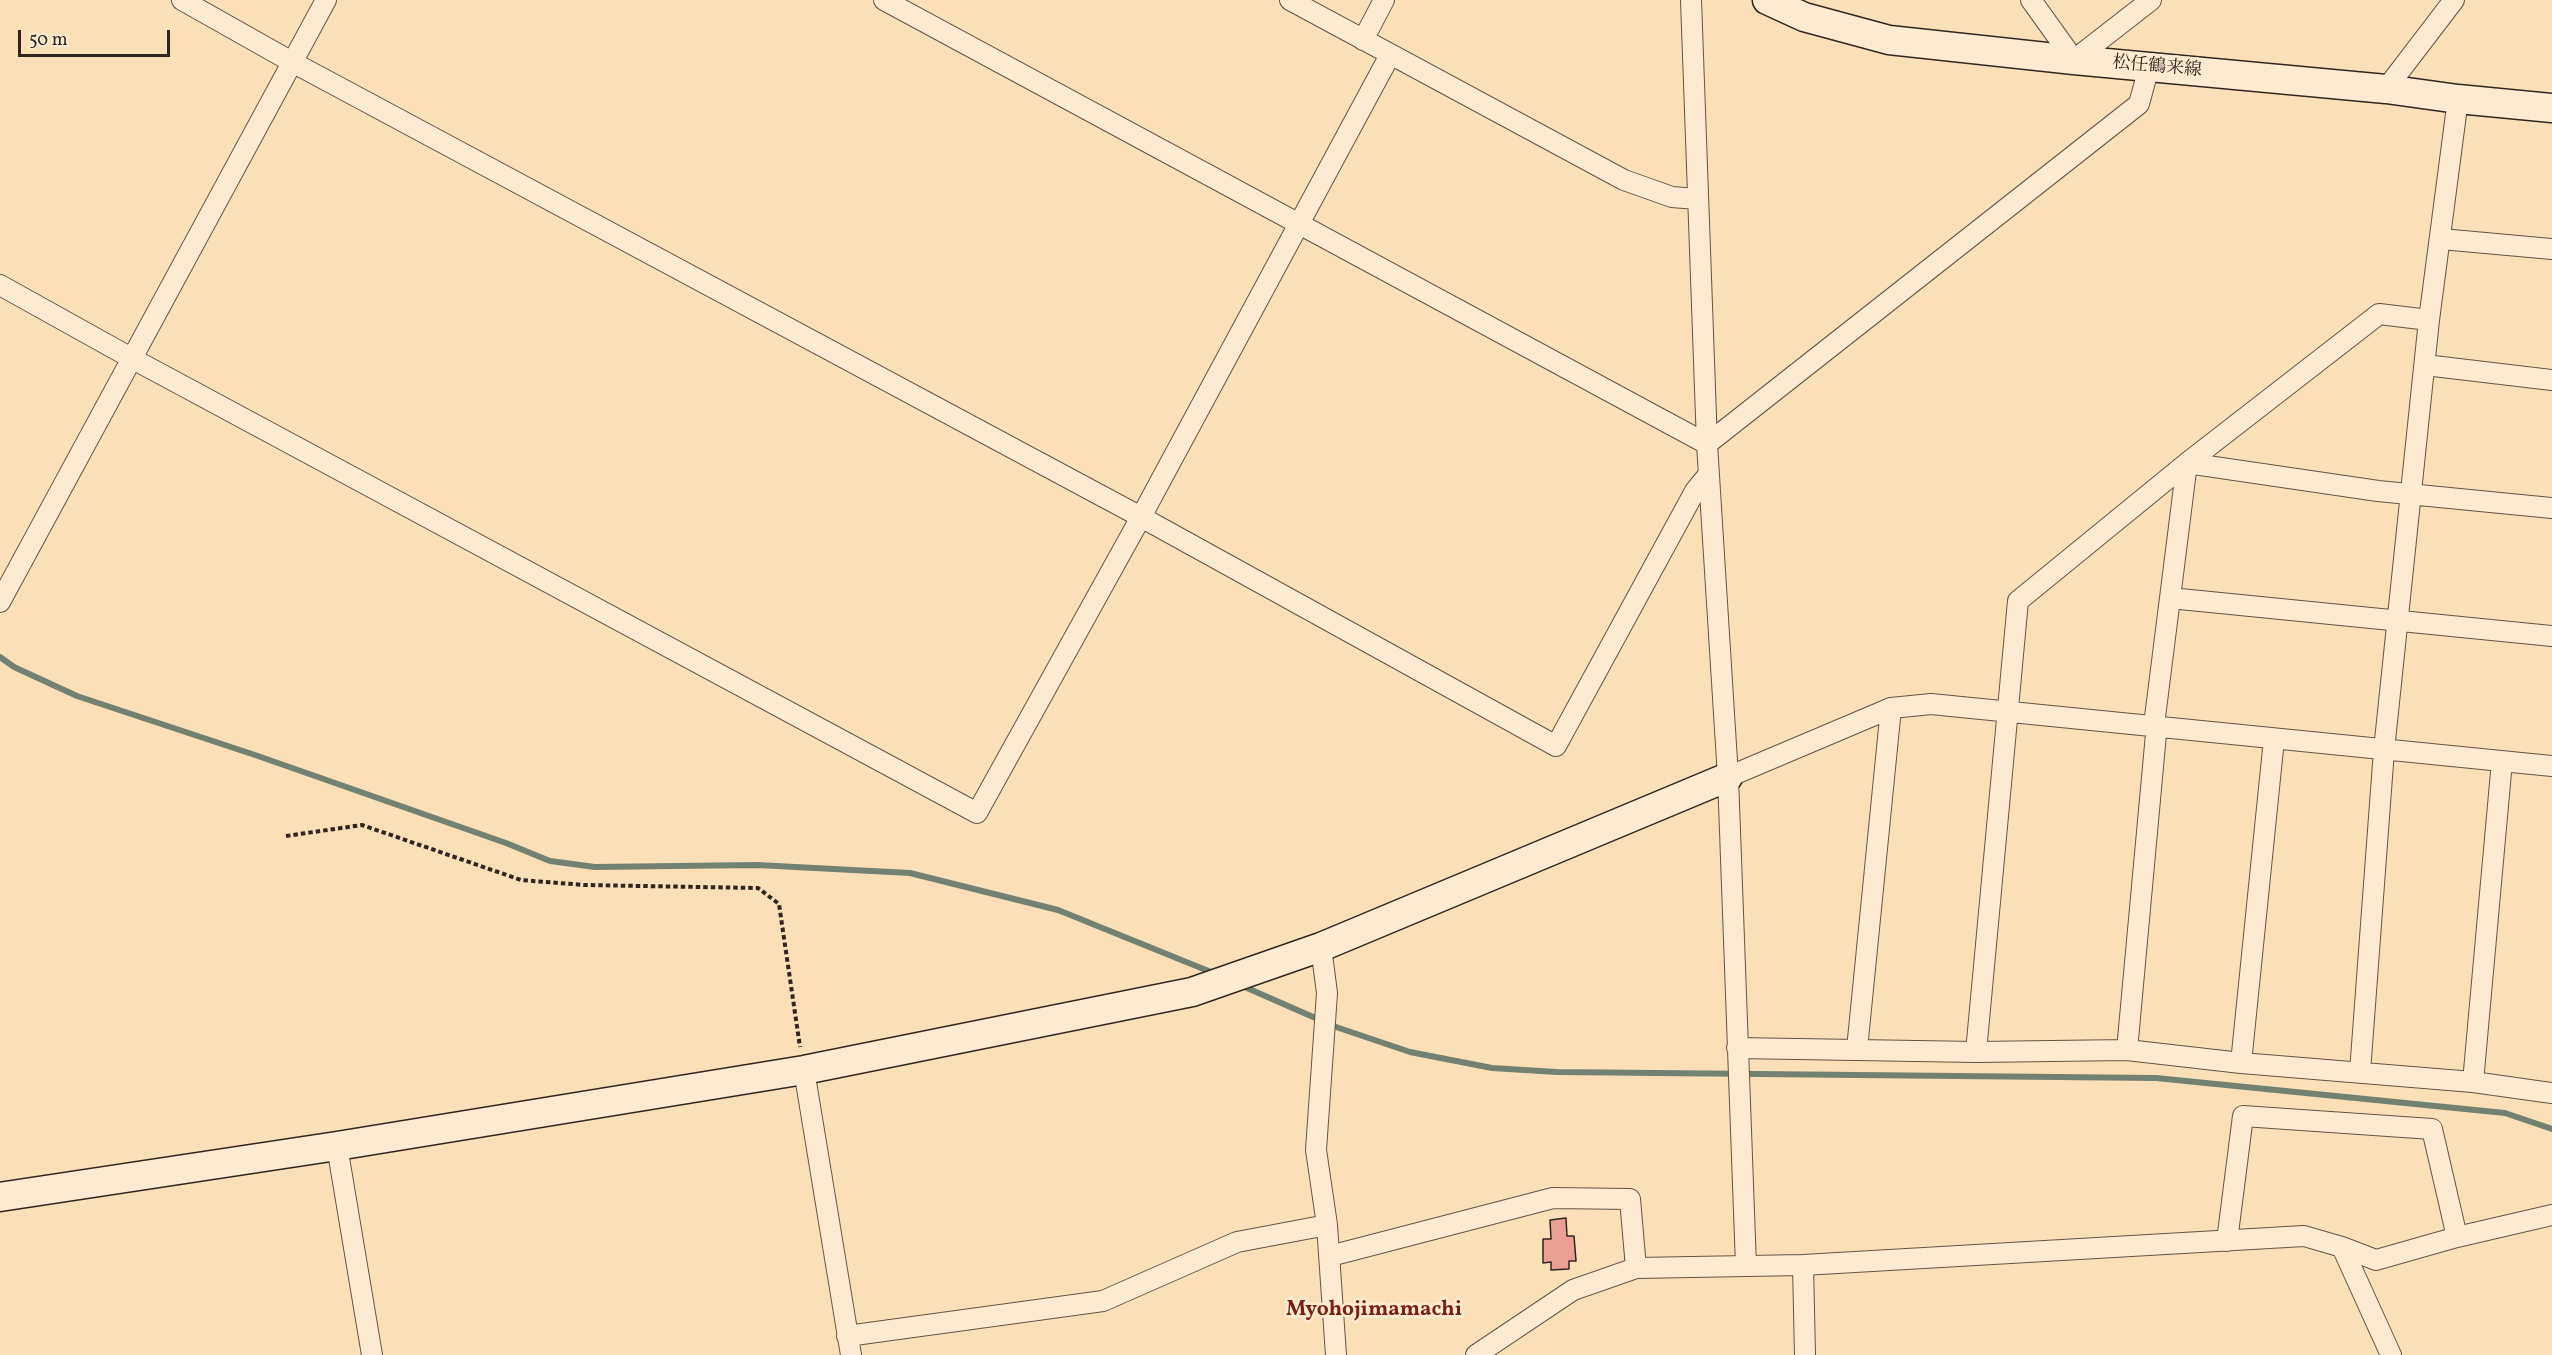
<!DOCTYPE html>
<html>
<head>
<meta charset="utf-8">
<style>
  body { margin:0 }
  #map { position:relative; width:2552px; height:1355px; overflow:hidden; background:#fbe0b7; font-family:Vollkorn,serif }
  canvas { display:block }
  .scale { position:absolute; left:18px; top:30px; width:152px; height:27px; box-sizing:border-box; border:3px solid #31261f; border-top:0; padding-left:8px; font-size:18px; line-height:21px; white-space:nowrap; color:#31261f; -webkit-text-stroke:4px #fcebd0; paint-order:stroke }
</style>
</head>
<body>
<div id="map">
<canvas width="2552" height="1355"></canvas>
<div class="scale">50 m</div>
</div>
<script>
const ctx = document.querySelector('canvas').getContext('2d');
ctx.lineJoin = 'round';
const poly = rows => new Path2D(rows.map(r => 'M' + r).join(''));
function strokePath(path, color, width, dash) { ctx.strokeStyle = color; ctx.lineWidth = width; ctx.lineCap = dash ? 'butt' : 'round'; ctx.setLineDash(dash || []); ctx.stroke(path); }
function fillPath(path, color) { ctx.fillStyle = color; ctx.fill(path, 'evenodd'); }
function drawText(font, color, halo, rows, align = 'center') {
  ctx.font = font + ' Vollkorn,"Noto Serif JP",serif'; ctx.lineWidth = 5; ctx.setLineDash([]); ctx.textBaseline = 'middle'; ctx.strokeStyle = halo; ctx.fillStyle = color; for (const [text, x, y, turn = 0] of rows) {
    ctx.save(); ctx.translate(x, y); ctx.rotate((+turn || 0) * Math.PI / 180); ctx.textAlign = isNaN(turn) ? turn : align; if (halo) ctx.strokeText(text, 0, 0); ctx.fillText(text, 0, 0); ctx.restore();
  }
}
strokePath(poly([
  [0,657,14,667,77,696,258,756,506,843,550,861,595,867,757,865,910,873,1058,910,1211,972],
  [1247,988,1336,1027,1410,1052,1492,1068,1557,1072,2156,1078,2505,1113,2552,1129]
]), '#738172', 6);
const building = poly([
  [1566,1218,1567,1236,1574,1236,1576,1261,1569,1261,1569,1269,1551,1270,1551,1262,1543,1263,1543,1239,1551,1239,1550,1220,1566,1218]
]);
fillPath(building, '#e9a092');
strokePath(building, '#31261f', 1.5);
const street = poly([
  [182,0,292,62,1141,517,1556,746,1695,491,1708,475],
  [884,0,1707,444],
  [1290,0,1624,180,1672,197,1697,199],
  [1691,0,1707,444,1728,777,1746,1266],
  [2031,0,2074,60,2151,0],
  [1363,40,1384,0],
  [2386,89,2454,0],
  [2441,239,2552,249],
  [0,285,133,359,977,813,1141,517,1390,55],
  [2425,365,2552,380],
  [1707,444,2139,104,2149,67],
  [2170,598,2552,636],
  [0,602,326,0],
  [1728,777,1891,708,1931,704,2552,766],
  [1321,947,1327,993,1316,1150,1327,1225],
  [1737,1048,1976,1052,2127,1050,2241,1063,2473,1082,2552,1093],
  [1857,1049,1891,708],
  [2127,1050,2156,734,2154,725,2187,463,2378,491,2552,508],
  [1976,1052,2018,601,2187,463,2379,314,2429,320,2458,99],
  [2241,1063,2274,739],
  [804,1070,851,1355],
  [2360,1072,2384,750,2429,320],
  [2473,1082,2502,761],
  [337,1146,372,1355],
  [2227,1241,2243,1116,2432,1129,2457,1237],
  [2342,1247,2376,1260,2457,1237,2552,1215],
  [1330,1256,1553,1198,1630,1199,1636,1268],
  [1803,1265,1805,1355],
  [847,1336,1103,1301,1237,1242,1327,1225,1336,1355],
  [1476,1355,1573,1290,1636,1268,1803,1265,2304,1236,2342,1247,2391,1355]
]);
const secondary = poly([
  [1767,0,1804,17,1889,40,2074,60,2386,89,2458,99,2552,108],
  [0,1197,337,1146,804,1070,1192,992,1321,947,1728,777]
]);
strokePath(street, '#645445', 22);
strokePath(secondary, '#31261f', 31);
strokePath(poly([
  [286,836,362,825,521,880,584,885,758,888,779,904,800,1047]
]), '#31261f', 4, [4.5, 3]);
strokePath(street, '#fcebd0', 20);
strokePath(secondary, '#fcebd0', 28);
drawText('18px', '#31261f', '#fcebd0', [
  ["松任鶴来線",2157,68,5]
]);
drawText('bold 21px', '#7a1f14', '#fcebd0', [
  ["Myohojimamachi",1374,1311]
]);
</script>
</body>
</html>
